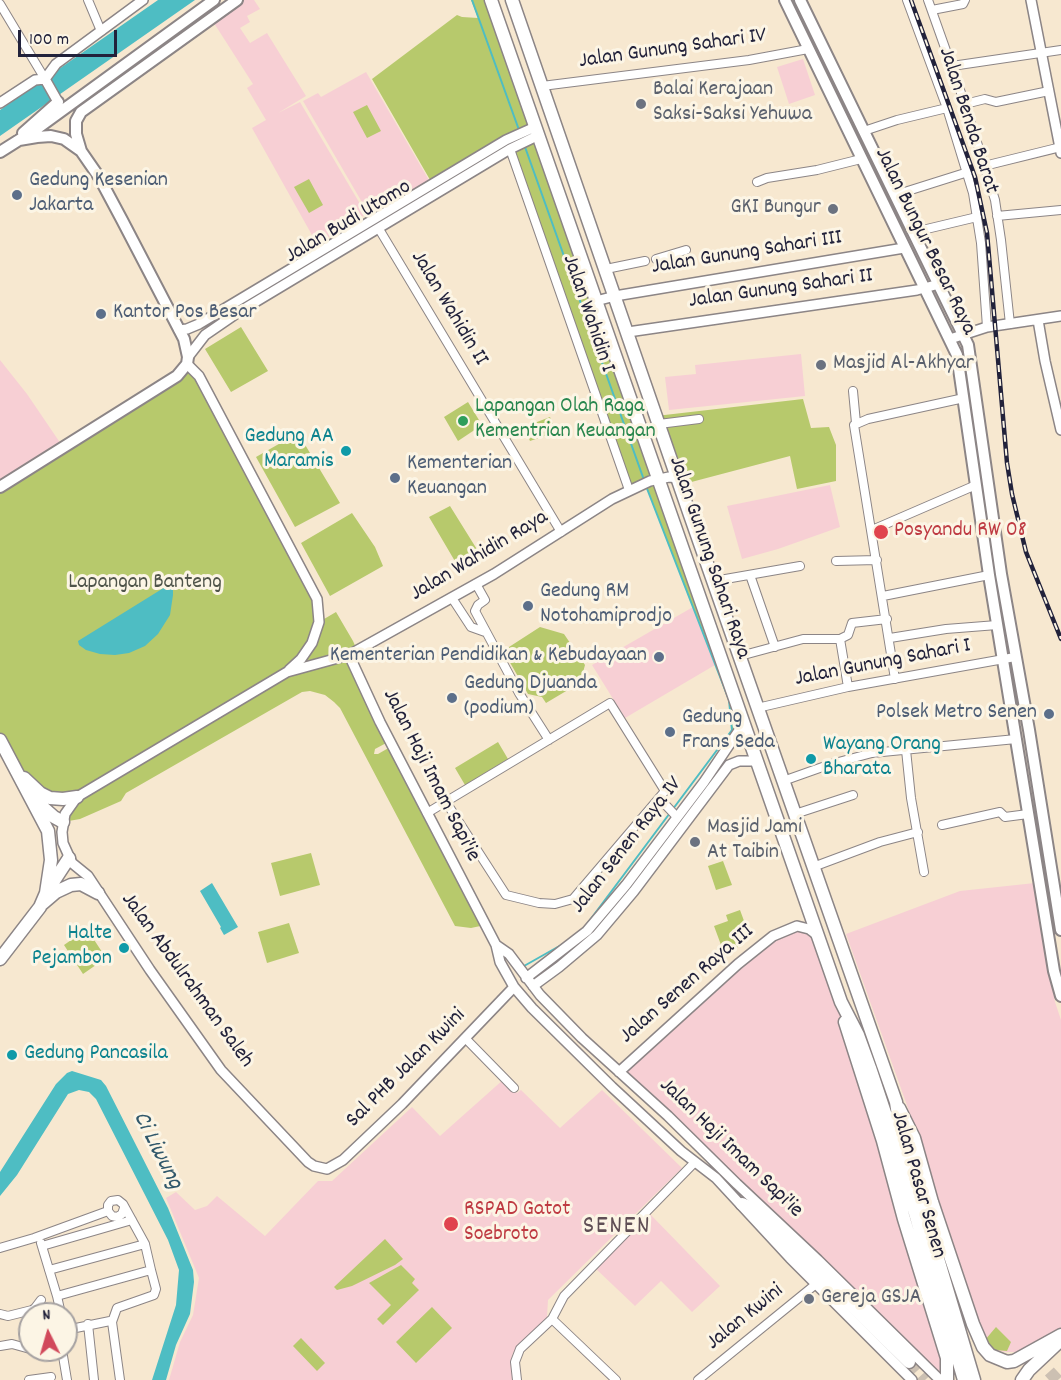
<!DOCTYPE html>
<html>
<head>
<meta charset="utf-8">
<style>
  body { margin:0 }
  #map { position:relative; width:1061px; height:1380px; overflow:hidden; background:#f7e8d0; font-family:Dekko,sans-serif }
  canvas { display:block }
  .north { position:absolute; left:18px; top:1302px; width:60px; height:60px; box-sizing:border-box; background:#fcf5e5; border:2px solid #a5a1a1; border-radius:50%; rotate:355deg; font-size:16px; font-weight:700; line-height:24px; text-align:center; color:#22223b }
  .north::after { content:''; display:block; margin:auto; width:21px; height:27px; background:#d1495b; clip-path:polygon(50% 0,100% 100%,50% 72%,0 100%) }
  .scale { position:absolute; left:18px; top:30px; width:99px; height:27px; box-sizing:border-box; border:3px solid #22223b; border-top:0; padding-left:8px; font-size:18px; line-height:21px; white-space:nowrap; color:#22223b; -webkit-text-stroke:4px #fcf5e5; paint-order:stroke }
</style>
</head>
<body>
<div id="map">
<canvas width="1061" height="1380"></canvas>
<div class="north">N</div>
<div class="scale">100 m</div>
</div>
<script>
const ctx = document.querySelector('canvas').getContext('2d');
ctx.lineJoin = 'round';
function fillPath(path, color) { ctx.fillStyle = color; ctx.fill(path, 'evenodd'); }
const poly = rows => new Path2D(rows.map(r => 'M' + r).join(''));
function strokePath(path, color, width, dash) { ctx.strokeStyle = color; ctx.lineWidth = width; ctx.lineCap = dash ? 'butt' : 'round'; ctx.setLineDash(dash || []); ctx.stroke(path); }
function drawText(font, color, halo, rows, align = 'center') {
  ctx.font = font + ' Dekko,sans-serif'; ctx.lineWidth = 6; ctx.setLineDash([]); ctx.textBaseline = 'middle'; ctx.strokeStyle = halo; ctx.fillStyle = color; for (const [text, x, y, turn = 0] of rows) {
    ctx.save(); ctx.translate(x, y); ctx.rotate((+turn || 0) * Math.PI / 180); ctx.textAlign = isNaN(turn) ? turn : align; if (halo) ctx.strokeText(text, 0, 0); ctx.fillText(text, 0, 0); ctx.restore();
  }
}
fillPath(poly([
  [243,0,254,0,260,9,247,16,250,22,240,28,250,43,267,33,306,96,278,113,300,102,366,214,317,244,252,128,266,120,247,88,253,84,212,20],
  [803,59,815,95,789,104,777,67],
  [366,72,430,182,370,216,303,101,318,93,321,97],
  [801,354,805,396,669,410,665,377,696,374,695,365],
  [0,360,27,394,63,447,0,486],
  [830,485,840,527,778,549,742,559,727,506],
  [693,607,715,665,625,718,592,665],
  [1035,883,1055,1002,1061,1020,1061,1328,1020,1352,1007,1352,995,1351,990,1348,974,1313,909,1111,846,934,960,891],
  [797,926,819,936,947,1358,942,1380,619,1072,773,936],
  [504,1079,517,1093,521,1090,560,1128,602,1090,682,1168,548,1300,547,1317,513,1353,511,1361,513,1380,169,1380,180,1342,193,1315,199,1278,166,1198,176,1192,195,1210,207,1206,217,1196,265,1236,318,1181,332,1181,412,1107,440,1136],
  [649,1213,720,1286,692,1312,661,1281,635,1306,595,1268]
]), '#f7cfd4');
fillPath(poly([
  [471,0,491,0,503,36,497,38,508,69,514,67,535,127,433,185,372,79,457,15,462,17,478,18],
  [822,56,871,155,905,231,903,232,817,59],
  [367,105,381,131,367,138,353,112],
  [539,135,744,723,736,735,732,730,729,700,645,483,629,490,510,149],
  [309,179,323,205,309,213,294,187],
  [241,327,268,371,231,392,205,349],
  [184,368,194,370,317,599,319,622,336,612,353,641,357,650,349,655,390,741,375,749,374,754,378,754,392,746,485,925,471,928,455,926,340,708,334,702,325,695,310,691,302,692,126,793,121,801,80,819,63,822,77,798,62,799,24,777,0,740,0,486],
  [803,399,811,428,829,427,836,445,836,481,797,489,790,456,680,485,656,416],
  [468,402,482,425,458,441,444,417],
  [550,417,556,432,530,441,524,427],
  [298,433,340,503,295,527,256,457],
  [450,506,478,551,456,563,429,517],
  [352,513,375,547,383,566,330,596,301,543],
  [540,627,564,634,585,665,582,676,583,681,546,703,542,697,528,694,508,659,509,647],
  [498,742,508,759,465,785,455,768],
  [311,853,320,885,280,896,271,863],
  [723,861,732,885,716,890,708,866],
  [740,910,750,937,736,942,738,947,724,953,714,926,728,921,726,915],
  [289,923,299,953,267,963,258,932],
  [87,929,106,958,83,974,64,945],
  [385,1239,403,1259,395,1265,352,1286,337,1290,334,1287],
  [401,1265,415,1279,412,1283,419,1290,383,1325,377,1319,391,1305,369,1283],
  [432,1307,452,1328,416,1363,396,1342],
  [996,1327,1011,1342,1007,1351,995,1350,985,1340],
  [301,1338,325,1363,317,1371,293,1346]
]), '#b7c96c');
fillPath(poly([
  [158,0,195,0,0,136,0,110],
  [170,584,173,586,173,595,170,615,158,634,145,646,129,653,115,655,100,654,86,650,79,645,78,641],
  [212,883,238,927,224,935,220,928,221,927,200,891],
  [72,1071,101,1080,106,1086,168,1208,193,1270,194,1282,190,1314,176,1345,166,1380,152,1380,176,1305,179,1270,168,1240,96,1099,89,1092,79,1090,68,1094,17,1175,0,1196,0,1172,56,1084,67,1073]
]), '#4ebdc3');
strokePath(poly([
  [472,0,519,130],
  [525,147,644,480],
  [584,928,732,730,729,700,646,486],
  [524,966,563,944]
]), '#4ebdc3', 2);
strokePath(poly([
  [909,1362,925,1380],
  [1049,1380,1061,1369]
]), '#ccc0b2', 12, [12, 6]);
const minor = poly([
  [88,0,101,31],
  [907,0,947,108,973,193,981,243,987,327],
  [928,0,965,104,995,200,1001,240,1010,324],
  [0,4,45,79],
  [932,10,963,4,965,0],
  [952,66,1061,50],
  [542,86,749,60,808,49],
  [965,104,985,99,996,102,1049,91],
  [864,131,897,120,947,108],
  [510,149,629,490],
  [984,166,1061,147],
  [757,182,767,178,817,170,861,159],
  [895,195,968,172],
  [997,216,1061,210],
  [379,229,561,532],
  [914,232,977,217],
  [656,259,686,250],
  [606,269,645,261],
  [853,391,856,423],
  [659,424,699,419],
  [872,530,976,485],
  [836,561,877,560],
  [750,575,775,647],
  [714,581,800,566],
  [476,584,485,600,478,605,475,611,519,693,549,740],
  [883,596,989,575],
  [452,598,471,627,485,632],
  [890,638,946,629,997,625],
  [840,639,848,687],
  [740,656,803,639,840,639,848,635,852,623,887,619],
  [895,679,854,425,868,419,964,398],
  [757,708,848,687,1015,657],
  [906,750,911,798,924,872],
  [783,781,831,764,872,753,1016,739],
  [659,798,677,817],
  [427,813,610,703,665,791,573,899,555,904,539,903,506,895,446,802],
  [795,814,853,795],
  [942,825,1000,812,1005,817,1028,814],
  [813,867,880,842,918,832],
  [466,1039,514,1088],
  [108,1211,112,1216,117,1217,122,1214,124,1208],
  [41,1243,57,1296,151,1270,145,1244,123,1204,118,1200,111,1201,108,1205,108,1211],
  [42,1246,132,1220],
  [0,1248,34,1238,108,1211],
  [49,1270,145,1244],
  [57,1296,61,1314],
  [0,1314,8,1316,32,1310,35,1308,41,1300],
  [552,1319,616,1380],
  [112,1322,117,1308,154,1295,156,1289,151,1270],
  [88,1324,94,1380],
  [66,1330,110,1321,112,1322,120,1380],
  [0,1346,12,1344,30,1349],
  [62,1350,67,1380],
  [29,1380,51,1377],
  [517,1380,515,1362,520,1349,552,1319,564,1296,695,1162],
  [698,1380,816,1284]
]);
const tertiary = poly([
  [1031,0,1061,153],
  [45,79,56,64,143,0],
  [45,79,58,102],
  [0,103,35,80,45,79],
  [596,301,615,296,904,248],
  [1038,320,1045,361,1061,430],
  [179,330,187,329,199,324,506,140,535,127],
  [628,332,917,290,939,284],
  [950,339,987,327,1061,316],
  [188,357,205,335,237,313,510,149,539,135],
  [187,364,199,376,317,599,319,622,312,643,301,659,289,670],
  [349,655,380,722,496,945,500,962,514,987,532,1008,612,1087,681,1151,716,1178,790,1258,912,1380],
  [496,945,509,954,540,995,582,1038,668,1116,737,1184,818,1260,940,1380],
  [526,978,587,931,626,885,704,782,744,723],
  [533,986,559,967,597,935,634,891,729,765,739,761,757,761],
  [514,987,402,1104,343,1160,327,1169,314,1166,308,1162,221,1070,150,970,88,876,72,863,63,843,62,832,65,814,77,797,287,672,349,655,494,574,612,499,650,481,669,477,678,478],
  [619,1072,738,964,773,936,797,926,809,929,817,935]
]);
const secondary = poly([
  [785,0,957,355,989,575,1054,971,1061,996],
  [800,0,968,345,1001,574,1029,730,1061,930],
  [23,133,58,102],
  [81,151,76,134,76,121,81,112,237,0],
  [0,152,38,128,214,0],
  [0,487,177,376,187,364,188,357,184,339,122,220,99,177,81,151,64,139,51,136,37,137,19,140]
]);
const primary = poly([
  [491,0,841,1002,858,1035,870,1068,890,1128,964,1380],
  [512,0,690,515,896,1102,901,1134,974,1380],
  [0,740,48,831,51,860,46,893,40,907,0,959],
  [24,778,40,793,50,798,63,799,77,797],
  [37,802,54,817,63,822],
  [48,890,69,858],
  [42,904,56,892,71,885,81,884,98,893],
  [845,1022,883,1141,904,1219,947,1358,947,1380],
  [899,1108,914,1138,932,1202,973,1324,983,1347,990,1355,1007,1362,1014,1361,1061,1335],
  [742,1204,753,1209,909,1362],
  [1022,1380,1029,1370,1061,1340]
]);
strokePath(minor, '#8c8586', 10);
strokePath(tertiary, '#8c8586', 12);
strokePath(secondary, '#8c8586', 14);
strokePath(primary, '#8c8586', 15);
strokePath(minor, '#fff', 8);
strokePath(tertiary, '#fff', 9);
strokePath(secondary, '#fff', 10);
strokePath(primary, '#fff', 12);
const rail = poly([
  [911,0,975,177,987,233,1007,463,1012,494,1026,552,1061,639]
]);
strokePath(rail, '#22223b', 4.5);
strokePath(rail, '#fcf5e5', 2, [7]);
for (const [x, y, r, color] of [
  [641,104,6,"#6b7280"],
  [17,195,6,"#5c6f8a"],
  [833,209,6,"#6b7280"],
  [101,314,6,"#5c6f8a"],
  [821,365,6,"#6b7280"],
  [463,421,6,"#2e9e5b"],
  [346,451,6,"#0f9aa8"],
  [395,478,6,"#5c6f8a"],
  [881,532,8,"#e0444e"],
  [528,606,6,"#5c6f8a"],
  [659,657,6,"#5c6f8a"],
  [452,698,6,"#5c6f8a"],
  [1049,714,6,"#5c6f8a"],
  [670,732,6,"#5c6f8a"],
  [811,759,6,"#0f9aa8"],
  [695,842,6,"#6b7280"],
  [124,948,6,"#0f9aa8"],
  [12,1055,6,"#0f9aa8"],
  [451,1224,8,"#e0444e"],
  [809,1299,6,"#6b7280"]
]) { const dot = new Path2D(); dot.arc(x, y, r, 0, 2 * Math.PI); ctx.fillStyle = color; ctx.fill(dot); strokePath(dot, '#fcf5e5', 2); }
drawText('22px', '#22223b', '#fcf5e5', [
  ["Jalan Gunung Sahari IV",673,50,-8],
  ["Jalan Benda Barat",967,121,72],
  ["Jalan Budi Utomo",349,223,-31],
  ["Jalan Bungur Besar Raya",924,242,64],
  ["Jalan Gunung Sahari III",747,254,-9],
  ["Jalan Gunung Sahari II",781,290,-8],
  ["Jalan Wahidin II",448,309,59],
  ["Jalan Wahidin I",587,314,71],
  ["Jalan Wahidin Raya",480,557,-31],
  ["Jalan Gunung Sahari Raya",708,558,71],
  ["Jalan Gunung Sahari I",883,664,-11],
  ["Jalan Haji Imam Sapi'ie",430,776,63],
  ["Jalan Senen Raya IV",628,846,-52],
  ["Jalan Abdulrahman Saleh",186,981,54],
  ["Jalan Senen Raya III",688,985,-41],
  ["Sal PHB Jalan Kwini",407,1069,-45],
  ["Jalan Haji Imam Sapi'ie",730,1149,44],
  ["Jalan Pasar Senen",917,1185,74],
  ["Jalan Kwini",746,1318,-39]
]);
drawText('22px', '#5b616d', '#fcf5e5', [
  ["Balai Kerajaan",653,91],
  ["Saksi-Saksi Yehuwa",653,116],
  ["GKI Bungur",821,209,"right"],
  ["Masjid Al-Akhyar",833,365],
  ["Masjid Jami",707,829],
  ["At Taibin",707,854],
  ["Gereja GSJA",821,1299]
], 'left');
drawText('22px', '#4e5e75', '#fcf5e5', [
  ["Gedung Kesenian",29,182],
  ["Jakarta",29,207],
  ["Kantor Pos Besar",113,314],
  ["Kementerian",407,465],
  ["Keuangan",407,490],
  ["Gedung RM",540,593],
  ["Notohamiprodjo",540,618],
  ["Kementerian Pendidikan & Kebudayaan",647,657,"right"],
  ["Gedung Djuanda",464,685],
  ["(podium)",464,710],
  ["Polsek Metro Senen",1037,714,"right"],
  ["Gedung",682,719],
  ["Frans Seda",682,744]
], 'left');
drawText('22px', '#27864d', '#fcf5e5', [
  ["Lapangan Olah Raga",475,408],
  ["Kementrian Keuangan",475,433]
], 'left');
drawText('22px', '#0d838f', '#fcf5e5', [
  ["Gedung AA",334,438],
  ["Maramis",334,463],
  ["Wayang Orang",823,746,"left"],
  ["Bharata",823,771,"left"],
  ["Halte",112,935],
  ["Pejambon",112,960],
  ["Gedung Pancasila",24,1055,"left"]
], 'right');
drawText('22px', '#be3a42', '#fcf5e5', [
  ["Posyandu RW 08",894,532],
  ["RSPAD Gatot",464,1211],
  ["Soebroto",464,1236]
], 'left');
drawText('22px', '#4f544a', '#fcf5e5', [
  ["Lapangan Banteng",145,584]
]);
drawText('italic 24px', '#31586b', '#fcf5e5', [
  ["Ci Liwung",156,1151,63]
]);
ctx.letterSpacing = '1.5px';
drawText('26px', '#5f4e55', '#fcf5e5', [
  ["SENEN",617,1228]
]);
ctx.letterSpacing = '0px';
</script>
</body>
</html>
